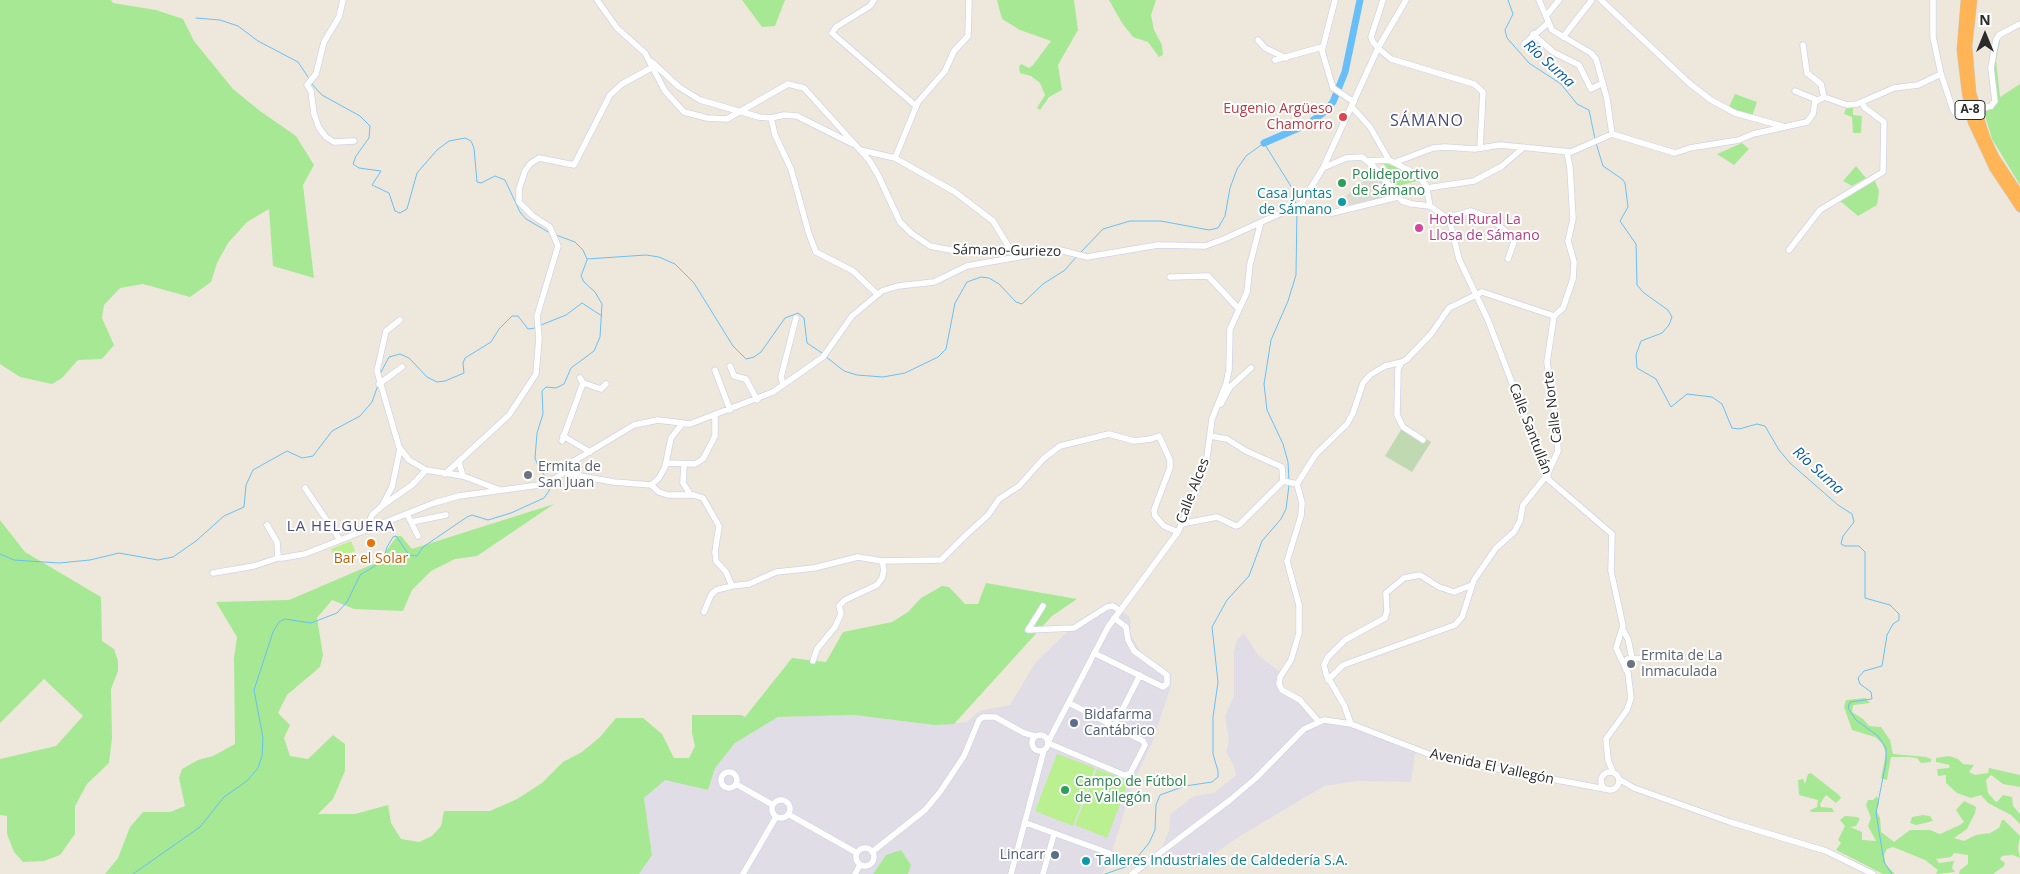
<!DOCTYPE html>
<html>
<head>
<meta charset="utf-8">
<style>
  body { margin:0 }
  #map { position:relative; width:2020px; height:874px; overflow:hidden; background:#eee8dc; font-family:"Open Sans",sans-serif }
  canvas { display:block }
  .north { position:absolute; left:1960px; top:10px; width:50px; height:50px; -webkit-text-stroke:4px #fff; paint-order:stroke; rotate:0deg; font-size:14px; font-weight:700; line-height:20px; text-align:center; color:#2b2b2b }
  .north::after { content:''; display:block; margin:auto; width:18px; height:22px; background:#2b2b2b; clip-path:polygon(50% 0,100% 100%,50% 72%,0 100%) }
</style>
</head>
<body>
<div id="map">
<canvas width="2020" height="874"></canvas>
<div class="north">N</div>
</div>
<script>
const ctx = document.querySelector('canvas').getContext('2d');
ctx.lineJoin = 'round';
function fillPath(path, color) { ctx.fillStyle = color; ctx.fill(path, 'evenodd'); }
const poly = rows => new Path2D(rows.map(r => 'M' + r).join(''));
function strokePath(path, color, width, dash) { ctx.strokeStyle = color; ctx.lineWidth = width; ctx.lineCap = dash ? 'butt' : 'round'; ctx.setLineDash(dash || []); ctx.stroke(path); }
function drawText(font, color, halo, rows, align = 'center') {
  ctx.font = font + ' "Open Sans",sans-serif'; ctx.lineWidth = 4; ctx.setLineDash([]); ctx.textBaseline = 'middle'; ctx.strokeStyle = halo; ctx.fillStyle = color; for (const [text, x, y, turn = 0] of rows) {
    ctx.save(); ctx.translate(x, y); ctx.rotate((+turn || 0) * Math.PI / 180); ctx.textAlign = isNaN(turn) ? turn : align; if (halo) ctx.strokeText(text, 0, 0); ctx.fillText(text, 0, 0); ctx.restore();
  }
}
fillPath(poly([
  [1109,602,1130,617,1131,636,1141,652,1171,675,1171,686,1153,741,1133,783,1109,862,1102,874,908,874,911,865,886,855,873,874,639,874,652,854,644,798,665,779,708,790,715,768,735,743,778,717,854,715,934,725,967,722,979,711,1010,705,1035,663,1073,626],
  [1244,633,1259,656,1279,671,1276,684,1278,689,1316,716,1322,719,1343,719,1416,747,1411,782,1358,781,1324,786,1240,836,1203,862,1163,852,1161,849,1169,831,1170,817,1169,815,1194,796,1214,793,1236,775,1234,766,1226,752,1229,740,1225,716,1234,696,1234,651,1237,640]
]), '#e1dde6');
fillPath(poly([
  [0,0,111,0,113,3,156,10,183,19,194,41,233,89,260,111,296,136,314,165,303,185,314,278,273,266,269,209,247,222,228,243,217,263,211,282,190,297,143,284,120,288,104,305,102,318,114,345,102,359,78,360,62,378,52,384,20,377,0,364],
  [742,0,785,0,775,26,762,27],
  [997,0,1074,0,1078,30,1058,65,1062,90,1049,97,1040,110,1037,108,1045,95,1040,83,1031,76,1020,73,1019,67,1021,64,1029,68,1033,65,1051,41,1020,30,1002,19],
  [1109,0,1156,0,1151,15,1154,30,1162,45,1163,55,1159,57,1148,42,1133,37,1122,23],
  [1998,40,2000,40,1996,61,2000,97,2020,84,2020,185,1992,139,1984,112,1994,106,1992,68],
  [1735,94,1757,102,1752,116,1728,109],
  [1846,108,1853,108,1853,115,1862,116,1861,133,1853,133,1852,117,1844,114],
  [1742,143,1749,149,1734,165,1717,154],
  [1383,163,1395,166,1417,181,1398,186,1393,185,1387,177,1391,173],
  [1856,166,1866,178,1852,186,1843,181],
  [1871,181,1875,181,1879,191,1877,205,1858,216,1839,200],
  [554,504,477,556,455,559,431,571,412,590,403,611,354,609,332,600,317,618,323,655,320,667,287,695,278,713,290,725,284,738,290,756,308,759,333,735,345,744,345,771,333,799,318,814,355,814,388,805,391,823,401,839,419,842,432,836,441,826,444,811,490,811,517,799,542,783,563,762,582,752,600,737,616,718,643,718,662,734,674,758,689,758,695,746,692,733,692,715,741,715,745,717,792,658,826,662,843,632,892,622,908,612,921,598,942,586,949,587,965,604,978,604,986,583,1077,599,1052,616,954,724,934,725,854,715,778,717,735,743,715,768,708,790,665,780,644,798,652,855,639,874,105,874,118,858,130,827,143,812,170,812,185,806,179,778,182,769,198,760,213,756,235,744,234,658,237,637,216,602,289,600,378,562,397,536,401,536,412,549],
  [0,520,25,552,101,597,102,641,114,649,118,661,118,671,111,689,112,738,109,763,87,784,75,806,75,834,60,855,44,861,23,862,14,852,7,834,7,816,0,815,0,759,56,746,83,716,44,679,0,723],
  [1866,698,1870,703,1853,705,1852,712,1863,719,1869,726,1881,727,1890,740,1893,754,1926,757,1931,759,1931,762,1921,763,1917,758,1909,757,1891,757,1887,780,1881,778,1886,753,1882,743,1875,737,1852,730,1844,707,1846,700],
  [1949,756,1958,759,1963,764,1974,765,1969,772,1975,775,1988,773,1989,768,2020,775,2020,787,2003,784,1991,775,1986,780,1988,793,1995,801,1997,802,2003,795,2012,797,2013,806,2020,814,2020,824,2011,815,1988,803,1981,795,1971,798,1957,793,1946,783,1946,775,1938,776,1937,769,1949,768,1950,765,1936,762,1936,758],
  [1811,773,1839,795,1841,798,1836,803,1826,795,1820,804,1821,807,1832,808,1834,812,1811,812,1810,810,1817,807,1818,800,1799,795,1798,780,1803,779,1805,784,1808,774],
  [1877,796,1879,804,1876,810,1880,818,1881,832,1894,842,1910,830,1930,830,1940,834,1960,825,1964,822,1956,810,1964,801,1976,807,1975,813,1967,829,1954,838,1964,841,1976,835,1990,833,1999,828,2002,820,2004,820,2020,836,2018,848,2020,858,2013,855,2002,856,2000,859,2005,863,2004,866,1993,874,1959,874,1960,870,1968,864,1968,855,1954,853,1951,857,1936,859,1939,863,1954,861,1952,868,1955,872,1936,874,1938,870,1925,860,1893,847,1887,849,1884,855,1886,865,1895,874,1883,874,1836,850,1841,843,1838,840,1845,826,1840,820,1845,816,1857,817,1860,819,1856,826,1850,827,1862,832,1862,840,1876,841,1868,826,1871,818,1866,805,1868,800,1873,800],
  [1923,815,1930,816,1933,821,1916,825,1910,823,1912,817],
  [901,850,911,865,908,874,873,874,886,855]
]), '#a7e895');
fillPath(poly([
  [1402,428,1424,440,1425,438,1431,442,1412,472,1385,456]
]), '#c0d9b2');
fillPath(poly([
  [351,541,355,551,335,559,331,549],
  [1057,754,1095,768,1073,826,1035,811],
  [1097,769,1129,781,1107,838,1075,825]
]), '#bbf090');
fillPath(poly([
  [1374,172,1394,196,1350,206,1345,197]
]), '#dedbd3');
strokePath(poly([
  [1508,0,1513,14,1505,30,1507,38,1529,63,1561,84,1577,104,1589,110,1595,139],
  [196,18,220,20,238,26,258,41,298,62,308,77],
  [311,83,322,95,360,116,370,126,369,138,356,156,353,164,359,168,381,171,372,185,389,193,395,211,400,213,407,209,417,173,437,150,449,141,465,138,471,141,474,148,477,182,481,183,495,176,505,180,520,212,526,219,550,233],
  [1596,143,1603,166,1622,179,1625,183,1628,207,1620,221,1636,244,1637,285,1644,293,1668,310,1672,317,1669,325,1662,333,1641,341,1636,355,1637,368,1656,379,1671,407,1687,394,1712,397,1722,404,1732,428,1739,429,1757,424,1765,426,1779,450,1790,463,1838,505,1852,514,1854,522,1843,536,1841,544,1845,546,1859,546,1865,552,1865,598,1890,605,1899,614,1899,620,1893,624,1887,635,1882,666,1864,671,1858,678,1860,684,1871,692,1872,699,1850,702,1848,708,1856,720,1878,736,1886,748,1886,762,1876,813,1884,862,1892,874],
  [556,235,575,242,583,250,587,259],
  [1080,253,1103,229,1130,221,1161,221,1209,230,1218,228,1225,216,1230,188,1237,169,1246,156,1264,143,1292,188,1296,204],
  [587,259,646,255,659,257,675,264,694,283,733,346,746,359,754,357,761,352,785,318,798,313,804,318,807,343,822,353],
  [541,325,566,315,582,303,602,316],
  [825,356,844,371,857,375,883,377,905,373,938,357,946,349,955,303,967,282,981,277,989,278,999,284,1016,302,1022,304,1043,284,1065,270,1077,256],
  [380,374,389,357,400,354,409,358,427,377,437,382,445,381,464,373,463,363,465,358,491,342,499,329,512,316,518,316,528,329,535,328],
  [548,480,539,468,535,458,537,433,543,414,542,391,546,387,556,388,564,384,571,368,594,351,600,337,602,304,595,292,584,282,581,276,587,260],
  [1289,481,1288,462,1283,444,1267,410,1264,384,1271,340,1288,301,1296,275,1297,208],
  [0,554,14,560,59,563,90,560,119,553,158,560,173,557,196,541,224,516,244,507,246,485,253,470,287,451,302,458,313,456,332,431,360,416,372,402,378,385],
  [133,874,200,827,224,797,247,781,258,768,262,756,263,738,254,690,273,632,279,622,285,619,311,623,337,613,347,602,360,575,383,561,387,547,393,537,396,536,409,555,417,556,423,547,467,517,472,515,488,520,511,513,544,498,549,491,550,484],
  [1105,874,1131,865,1149,843,1155,830,1156,805,1160,795,1185,786,1212,782,1218,777,1218,771,1213,754,1213,717,1218,682,1212,627,1227,600,1249,576,1262,541,1281,519,1286,509,1289,485]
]), '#68bff7', 1);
strokePath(poly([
  [1264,143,1308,124,1323,113,1333,102,1345,72,1360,0]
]), '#68bff7', 7);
const minor = poly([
  [343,0,339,17,324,42,316,74,307,85,311,91,314,114,319,128,326,137,334,142,354,141],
  [597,0,617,28,645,53,665,91,684,112,707,118,727,119,788,84,804,88,869,160,878,175,900,222,911,233,930,246,956,251,992,249,1060,250,1087,257,1158,245,1205,246,1224,239,1301,204,1323,168,1378,48,1406,0],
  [874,0,870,6,836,27,832,33,916,106],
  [1335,0,1322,51,1333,88,1354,102],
  [1383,0,1371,37,1373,42,1378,48,1391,59,1474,84,1483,92,1480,148],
  [1539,0,1552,30,1591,53,1596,59,1607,99,1612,134],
  [1601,0,1689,83,1711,100,1735,113,1782,126],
  [1933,0,1933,37,1941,74,1953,110,1956,114,1960,115],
  [1546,16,1559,0],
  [1533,34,1553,52,1579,65,1591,89,1603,83],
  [1563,37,1591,1],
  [1258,40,1265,48,1286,58],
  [1524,44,1548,23],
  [1803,45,1807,73,1821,84,1824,97],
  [1275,60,1322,47],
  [652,62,679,87,700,100,759,117,771,118,775,135,791,169,809,234,816,252,853,271,877,294],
  [1795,91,1817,100],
  [1991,106,1995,101,1991,68,1996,40,1999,35,2020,24],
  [1352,107,1370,127,1389,160],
  [771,118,784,115,797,116,853,144],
  [860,150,895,158,955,192,993,221,1010,249],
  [895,158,918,102,945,71,954,51,968,36,969,0],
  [1368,161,1389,160,1416,174,1426,185,1430,206],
  [1396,162,1433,148,1445,147,1475,149,1500,145,1571,152,1612,134,1675,153,1690,148,1739,140,1753,134,1807,122,1813,114,1815,102,1824,97,1847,105,1857,104,1894,88,1918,85,1941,74],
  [1323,168,1346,158,1362,157,1373,166,1402,201,1412,204,1430,206,1447,218,1450,222,1459,259,1488,320,1549,480,1612,534,1611,571,1623,626,1616,648,1628,673,1631,698,1627,710,1606,739,1608,760,1613,772],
  [1427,188,1474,181,1502,166,1523,148],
  [1332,213,1398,197],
  [1447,218,1471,211,1490,218,1515,239,1508,259],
  [1789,250,1820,210,1883,172,1884,122,1865,108,1862,103],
  [1170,277,1208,276,1239,309],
  [1554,316,1563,308,1573,279,1574,262,1568,241,1573,219,1570,168,1567,152],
  [400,320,386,331,377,371,399,447,409,460,426,470,463,476,500,490],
  [730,366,734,376,746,379,757,400],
  [715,370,730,410],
  [580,378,583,383,601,389,606,384],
  [379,384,402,367],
  [783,384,781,377,796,318],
  [1221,404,1230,387,1251,368],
  [563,436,590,452],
  [1423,440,1403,427,1397,415,1398,369,1402,362,1406,360,1431,334,1449,308,1482,292,1554,316],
  [562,441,583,383],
  [459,462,463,476],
  [666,463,695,464,703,459,715,436,715,416],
  [684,464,683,483,690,494],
  [564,471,568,474,614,482,651,485,659,478,665,467,671,438,682,424],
  [445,474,509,415,536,374,539,338,537,316,558,246,550,227,533,216,519,202,519,189,525,171,530,164,539,158,574,165,610,95,622,84,653,67],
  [1283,481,1297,484],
  [651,485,659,492,668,495,694,495,703,498,719,526,715,552,716,561,726,572,732,586,749,584,776,572,814,568,858,557,882,561,941,560,966,535,988,515,999,499,1019,486,1043,459,1060,446,1109,434,1134,441,1151,439,1159,436,1170,460,1170,468,1154,510,1155,516,1164,526,1178,532],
  [305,488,340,540],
  [382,506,412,485,426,470],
  [407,514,418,536],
  [411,522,446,515],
  [1181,524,1217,517,1236,526,1239,525,1283,481,1282,467,1246,451,1227,439,1210,436],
  [267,525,277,542,278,558,282,558,305,554,434,503,459,496,546,484,562,474,574,461,634,425,658,420,690,424,773,392,823,357,852,316,882,291,898,286,934,282,967,266,1052,251],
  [367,529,372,515,382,506,392,487,400,449],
  [213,573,254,566,278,558],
  [1043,606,1028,630,1074,628,1107,607,1113,606,1119,610],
  [704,612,711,595,716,590,732,586],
  [1623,630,1628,639,1632,658],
  [1094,653,1163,687,1167,684,1167,675,1134,651,1128,640,1126,627,1114,618],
  [813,661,817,649,835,627,841,614,839,606,845,600,877,585,882,578,884,570,882,561],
  [1626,670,1627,659,1649,658],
  [1328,680,1343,665,1455,625,1462,617,1474,580,1496,548,1514,532,1520,521,1523,505,1547,475,1558,451,1557,429,1547,362,1554,316],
  [1319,722,1300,700,1282,690,1279,684,1280,677,1291,660,1299,633,1299,605,1287,561,1301,516,1302,503,1297,484,1316,454,1347,424,1353,413,1363,383,1370,375,1385,366,1402,362],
  [1351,724,1344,705,1326,674,1324,665,1328,657,1345,640,1385,618,1387,611,1386,593,1404,578,1420,575,1439,587,1454,592,1472,585],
  [1114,726,1140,675],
  '1032 743a8 8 0 1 1 16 0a8 8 0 1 1-16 0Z',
  [1048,742,1108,627,1178,532,1199,483,1207,457,1212,419,1226,384,1229,370,1230,329,1247,292,1250,264,1261,222],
  [1048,743,1124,775,1130,774,1145,745,1143,741,1069,703],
  '721 780a8 8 0 1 1 16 0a8 8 0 1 1-16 0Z',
  '1601 781a9 9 0 1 1 18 0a9 9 0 1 1-18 0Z',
  [1619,779,1634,788,1730,822,1826,851,1873,874],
  [736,784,773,805],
  '772 809a9 9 0 1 1 18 0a9 9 0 1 1-18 0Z',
  [788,814,857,853],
  [1026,823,1109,853],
  '856 857a9 9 0 1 1 18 0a9 9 0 1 1-18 0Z',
  [872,852,925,810,940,792,964,756,979,720,983,717,995,717,1024,733,1035,736],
  [743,874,776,817],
  [855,874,860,865],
  [1011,874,1044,750],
  [1043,874,1054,834],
  [1132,874,1230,800,1256,778,1304,729,1324,720,1351,724,1431,755,1450,760,1605,789]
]);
const highway = poly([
  [1965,0,1961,50,1966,92,1972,122,1994,169,2020,208],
  [1973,0,1968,46,1972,93,1986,138,1995,157,2020,195]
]);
strokePath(minor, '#d1d3e5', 7);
strokePath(highway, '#ccc', 9);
strokePath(minor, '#fff', 5.5);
strokePath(highway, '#ffb556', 8);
const minorBridge = poly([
  [1960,115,1991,106]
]);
strokePath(minorBridge, '#d1d3e5', 7, []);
strokePath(minorBridge, '#fff', 5.5);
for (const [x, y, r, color] of [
  [1343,117,5,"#e0444e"],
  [1342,183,5,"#2e9e5b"],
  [1342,202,5,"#0f9aa8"],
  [1419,228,5,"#d1479c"],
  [528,475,5,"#6b7280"],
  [371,543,5,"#e8710a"],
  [1631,664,5,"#6b7280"],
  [1074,723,5,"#5c6f8a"],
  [1065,790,5,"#2e9e5b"],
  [1055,855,5,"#5c6f8a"],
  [1086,861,5,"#0f9aa8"]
]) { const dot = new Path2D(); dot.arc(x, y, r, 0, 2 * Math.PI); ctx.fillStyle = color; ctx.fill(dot); strokePath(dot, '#fff', 2); }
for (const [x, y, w] of [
  [1970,110,30]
]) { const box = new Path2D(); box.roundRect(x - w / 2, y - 9.5, w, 19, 4); ctx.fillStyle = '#fff'; ctx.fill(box); strokePath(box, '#2b2b2b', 1); }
drawText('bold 12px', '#2b2b2b', null, [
  ["A-8",1970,110]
]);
drawText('14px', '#be3a42', '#fff', [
  ["Eugenio Argüeso",1333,109],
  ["Chamorro",1333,125]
], 'right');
drawText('14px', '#27864d', '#fff', [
  ["Polideportivo",1352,175],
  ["de Sámano",1352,191],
  ["Campo de Fútbol",1075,782],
  ["de Vallegón",1075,798]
], 'left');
drawText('14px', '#0d838f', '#fff', [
  ["Casa Juntas",1332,194],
  ["de Sámano",1332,210],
  ["Talleres Industriales de Caldedería S.A.",1096,861,"left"]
], 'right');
drawText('14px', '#b23c85', '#fff', [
  ["Hotel Rural La",1429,220],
  ["Llosa de Sámano",1429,236]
], 'left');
drawText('14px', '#2b2b2b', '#fff', [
  ["Sámano-Guriezo",1007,251,1],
  ["Calle Norte",1553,407,-97],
  ["Calle Santullán",1530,429,69],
  ["Calle Alces",1193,491,-69],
  ["Avenida El Vallegón",1492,767,12]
]);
drawText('14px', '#5b616d', '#fff', [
  ["Ermita de",538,467],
  ["San Juan",538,483],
  ["Ermita de La",1641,656],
  ["Inmaculada",1641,672]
], 'left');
drawText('14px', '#c56008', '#fff', [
  ["Bar el Solar",371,559]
]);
drawText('14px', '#4e5e75', '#fff', [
  ["Bidafarma",1084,715],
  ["Cantábrico",1084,731],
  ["Lincarr",1045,855,"right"]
], 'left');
drawText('italic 15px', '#045aa6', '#fff', [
  ["Río Suma",1549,64,42],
  ["Río Suma",1818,471,42]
]);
ctx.letterSpacing = '1px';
drawText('15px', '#484b7f', '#fff', [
  ["LA HELGUERA",341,527]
]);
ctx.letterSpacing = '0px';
ctx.letterSpacing = '1px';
drawText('16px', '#484b7f', '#fff', [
  ["SÁMANO",1427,121]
]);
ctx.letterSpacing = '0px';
</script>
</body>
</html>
